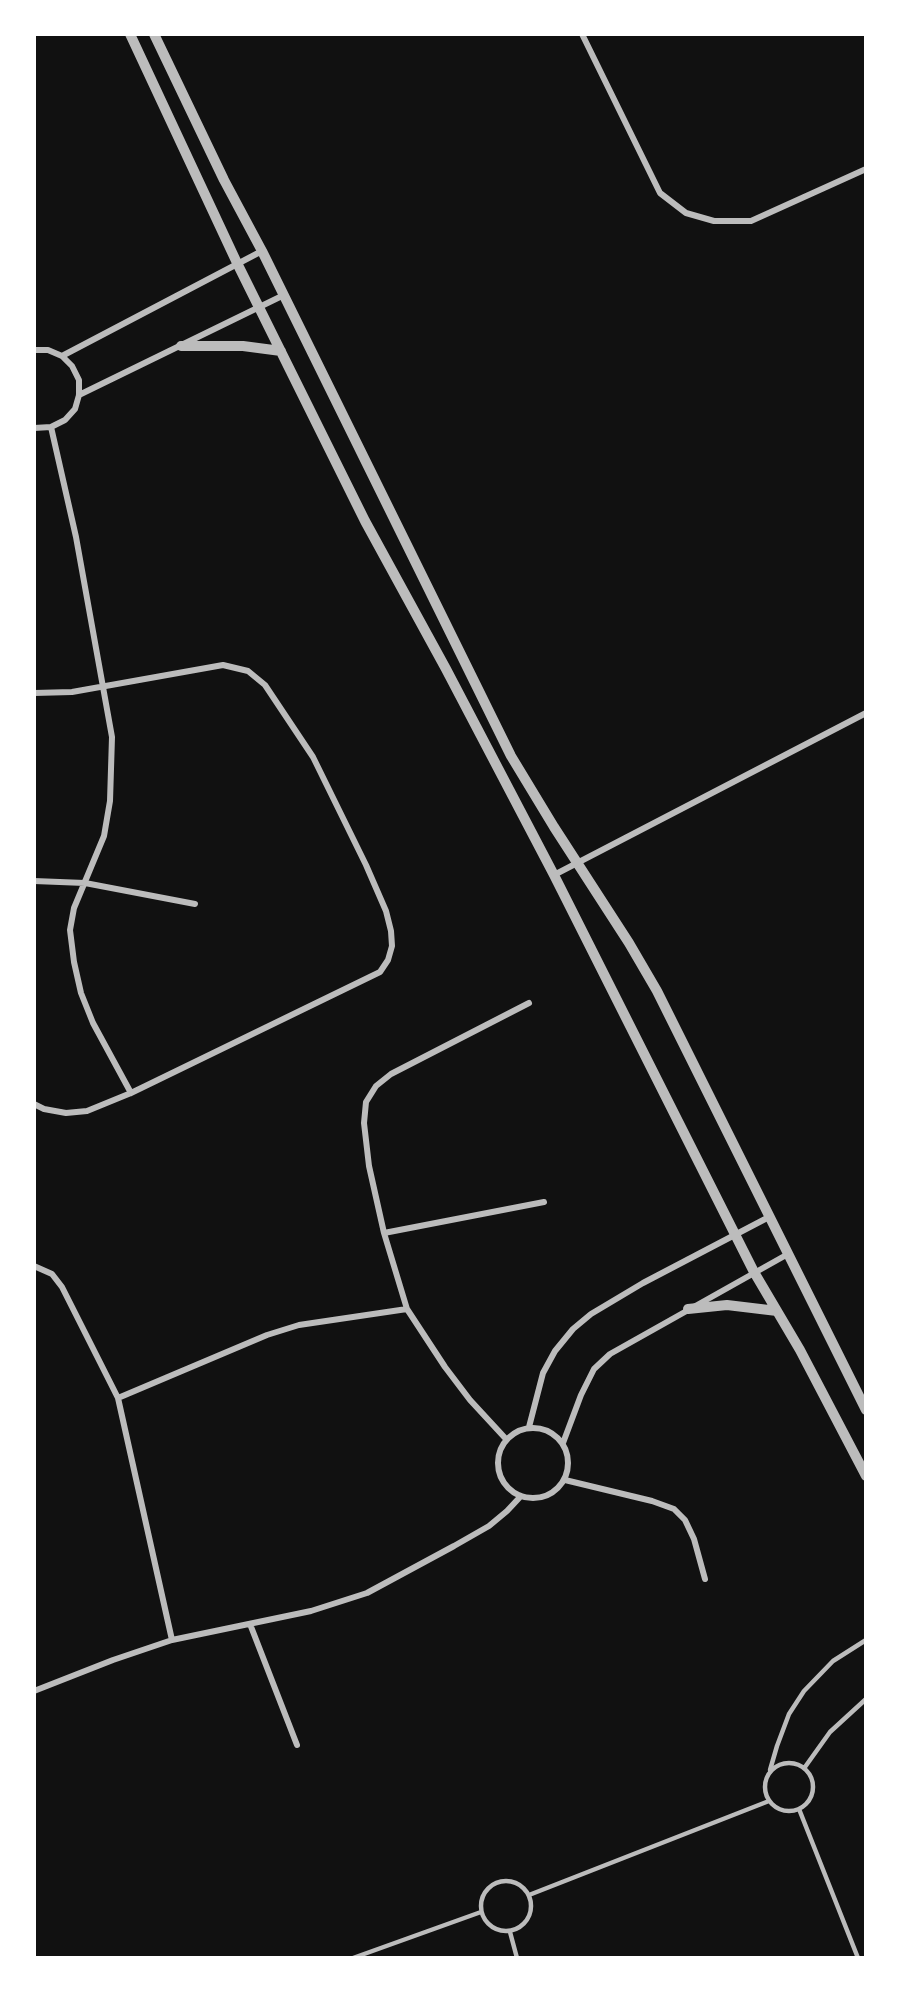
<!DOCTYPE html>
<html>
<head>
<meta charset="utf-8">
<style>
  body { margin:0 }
  #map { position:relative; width:900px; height:1992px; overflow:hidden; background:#111; font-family:"PT Sans",sans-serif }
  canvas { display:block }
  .frame { position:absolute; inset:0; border:36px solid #fff; pointer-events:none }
</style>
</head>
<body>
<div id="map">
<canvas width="900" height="1992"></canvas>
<div class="frame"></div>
</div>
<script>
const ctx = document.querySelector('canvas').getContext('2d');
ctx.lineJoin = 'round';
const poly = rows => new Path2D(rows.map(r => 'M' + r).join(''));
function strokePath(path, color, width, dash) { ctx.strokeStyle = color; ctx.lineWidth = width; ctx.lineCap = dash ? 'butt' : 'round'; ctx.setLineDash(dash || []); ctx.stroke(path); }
strokePath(poly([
  '765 1787a24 24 0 1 1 48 0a24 24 0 1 1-48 0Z',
  [805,1767,830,1732,866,1699],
  [770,1770,777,1746,789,1714,804,1691,833,1661,866,1640],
  [799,1809,858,1958],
  '481 1906a25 25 0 1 1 50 0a25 25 0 1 1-50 0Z',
  [529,1895,769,1801],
  [510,1932,517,1958],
  [353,1958,481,1912]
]), '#bcbcbc', 4.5);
strokePath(poly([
  [582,34,660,193,686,213,714,221,751,221,866,169],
  [34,350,48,350,62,356,72,366,79,380,79,395,75,409,65,420,51,427,34,428],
  [62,356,262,251],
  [79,395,284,295],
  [51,427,76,537,112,737,110,801,104,836,74,908,70,930,74,962,81,993,93,1023,131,1093],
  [34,693,72,692,223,665,248,671,265,685,313,757,366,865,386,911,391,931,392,946,388,960,380,972,131,1093,87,1111,66,1113,44,1109,34,1104],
  [554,875,866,713],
  [34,881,85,883,195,904],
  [384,1233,544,1202],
  [34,1266,52,1274,62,1287,118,1398,267,1335,299,1325,407,1309],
  [118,1398,172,1640],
  [529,1427,543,1373,555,1351,573,1329,591,1314,643,1283,769,1217],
  '498 1463a35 35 0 1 1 70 0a35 35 0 1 1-70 0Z',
  [506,1439,470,1400,445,1367,407,1309,384,1233,369,1166,364,1123,366,1102,376,1086,391,1074,529,1003],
  [563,1443,581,1395,594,1369,610,1354,788,1254],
  [565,1480,652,1501,674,1509,685,1520,694,1539,705,1579],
  [250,1624,297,1745],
  [34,1691,113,1660,172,1640,311,1611,367,1593,454,1546,489,1526,507,1511,521,1496]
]), '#bcbcbc', 6);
strokePath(poly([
  [130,34,237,263,365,521,446,669,554,875,754,1272,800,1350,866,1476],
  [154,34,224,180,262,251,511,756,554,827,629,943,657,991,866,1410],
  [181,346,243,346,281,351],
  [688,1309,727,1305,777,1311]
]), '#bcbcbc', 10);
</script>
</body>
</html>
